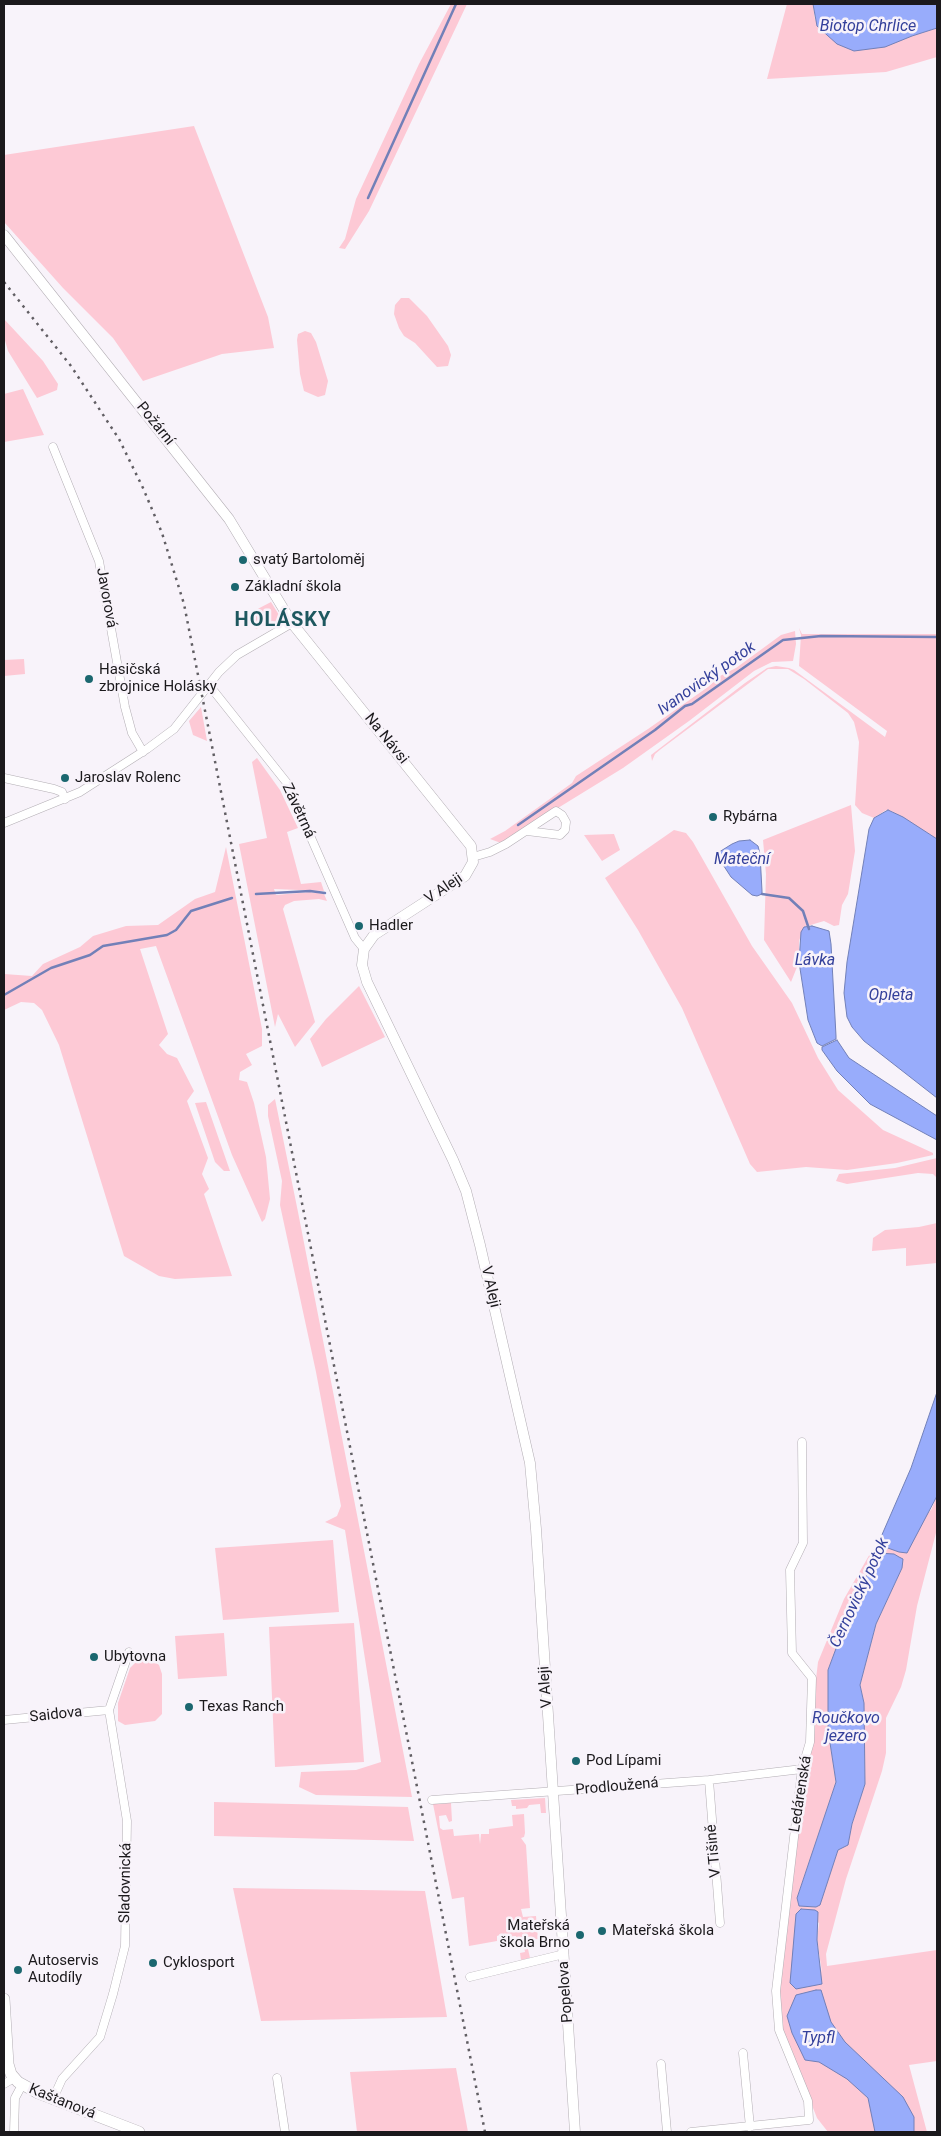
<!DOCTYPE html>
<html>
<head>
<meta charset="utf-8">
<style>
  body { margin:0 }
  #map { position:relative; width:941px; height:2136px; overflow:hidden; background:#f8f3fa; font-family:Roboto,sans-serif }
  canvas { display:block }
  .frame { position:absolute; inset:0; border:5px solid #1b191c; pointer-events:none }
</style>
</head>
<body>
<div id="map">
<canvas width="941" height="2136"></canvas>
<div class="frame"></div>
</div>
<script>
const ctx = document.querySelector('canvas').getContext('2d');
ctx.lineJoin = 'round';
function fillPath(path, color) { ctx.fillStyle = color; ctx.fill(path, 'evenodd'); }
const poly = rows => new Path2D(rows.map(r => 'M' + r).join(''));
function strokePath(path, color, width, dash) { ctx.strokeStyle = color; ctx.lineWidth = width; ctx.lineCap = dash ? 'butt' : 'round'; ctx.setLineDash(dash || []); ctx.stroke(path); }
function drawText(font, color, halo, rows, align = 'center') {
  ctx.font = font + ' Roboto,sans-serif'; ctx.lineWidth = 5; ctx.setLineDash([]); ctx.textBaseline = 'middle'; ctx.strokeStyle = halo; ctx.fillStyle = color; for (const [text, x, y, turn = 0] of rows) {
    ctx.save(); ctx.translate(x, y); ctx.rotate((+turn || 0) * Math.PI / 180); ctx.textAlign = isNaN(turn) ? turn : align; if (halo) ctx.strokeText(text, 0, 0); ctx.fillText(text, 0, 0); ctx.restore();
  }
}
fillPath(poly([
  [451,4,467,4,369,211,345,249,339,248,345,239,356,199,419,64],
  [787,4,813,4,815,20,912,36,937,28,937,57,886,72,767,79],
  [194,126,268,317,274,348,222,354,143,381,113,338,63,288,4,222,4,155],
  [401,298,409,298,427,316,448,346,451,355,448,366,437,367,415,343,404,336,399,328,394,314,395,305],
  [4,319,43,361,58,384,57,390,37,398,8,351,4,337],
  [305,331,311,333,316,342,328,381,325,395,318,397,304,391,300,374,297,340,298,334],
  [23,389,44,435,4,442,4,394],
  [271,602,279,615,279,620,275,624,273,621,256,629,248,614],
  [799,628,802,634,937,634,937,839,893,812,886,810,874,818,862,813,855,805,859,742,854,722,848,713,804,679,788,669,768,669,661,749,655,754,652,761,651,755,745,683,767,668,776,666,789,668,794,670,885,737,887,731,799,666,801,635],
  [795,631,796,644,793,661,772,662,754,671,689,721,623,768,501,843,490,839,505,831,572,783,576,776,648,729,708,687,720,676,736,668,781,635],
  [24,659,25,674,4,676,4,660],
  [201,707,207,741,193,735,189,721],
  [257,758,280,790,298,828,287,832,301,884,321,882,324,891,274,889,276,895,310,892,324,894,327,901,319,899,294,901,285,905,283,909,315,1022,295,1047,278,1014,275,1027,239,844,267,838,252,762],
  [851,805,855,851,848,894,842,905,839,925,834,926,824,921,804,927,799,941,799,962,791,982,764,940,766,874,763,840],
  [674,830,686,833,693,842,752,946,792,1003,818,1058,838,1090,883,1130,933,1153,933,1155,897,1163,847,1170,806,1167,757,1172,750,1164,682,1008,638,930,605,878],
  [614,834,620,850,602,861,584,835],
  [226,847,262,1029,262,1046,246,1054,252,1065,240,1072,239,1080,247,1082,254,1103,266,1157,270,1199,265,1219,262,1222,232,1155,156,946,140,949,168,1034,159,1045,167,1054,177,1058,194,1091,187,1101,208,1158,202,1174,209,1189,204,1194,232,1276,175,1279,159,1276,124,1256,59,1045,42,1010,34,1003,21,1002,4,1010,4,974,32,976,43,964,80,947,93,936,126,926,158,925,195,899,215,892],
  [359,986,385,1037,322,1067,310,1039,326,1019],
  [275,1099,298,1212,412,1797,316,1795,299,1787,301,1772,356,1770,381,1762,345,1530,325,1522,337,1516,341,1506,316,1372,280,1205,282,1181,268,1116,268,1105],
  [206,1102,230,1171,224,1171,215,1162,195,1103],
  [937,1158,937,1178,933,1174,918,1173,847,1184,836,1181,839,1174,895,1168],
  [937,1223,937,1263,906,1266,906,1248,872,1251,873,1238,885,1230,919,1227],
  [937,1496,937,1529,917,1606,906,1670,901,1687,886,1718,886,1753,882,1771,846,1879,826,1954,827,1966,937,1950,937,2061,909,2065,927,2132,828,2132,817,2118,783,2032,778,2007,818,1662,844,1599,871,1552,878,1545,883,1544,885,1547,931,1510],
  [902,1568,876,1624,860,1685,864,1703,865,1784,852,1824,848,1844,838,1850,820,1904,816,1907,799,1906,797,1898,836,1782,828,1730,828,1670,863,1582],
  [801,1909,819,1923,817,1940,822,1972],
  [333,1540,339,1612,223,1620,215,1548],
  [354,1623,364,1762,275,1767,269,1627],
  [224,1633,227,1676,178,1679,175,1636],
  [151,1659,159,1665,162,1674,162,1714,155,1721,125,1725,118,1721,118,1703,130,1668,138,1660],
  [545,1798,546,1813,541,1813,540,1804,529,1805,527,1808,516,1809,516,1806,512,1806,511,1800],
  [214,1802,408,1807,414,1841,214,1836],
  [451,1803,452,1821,449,1822,446,1815,439,1816,440,1828,443,1830,453,1829,454,1836,479,1834,480,1844,481,1834,489,1834,489,1829,513,1826,512,1815,524,1814,525,1833,524,1837,521,1838,526,1845,530,1908,521,1909,523,1917,536,1916,538,1939,526,1940,530,1958,521,1960,520,1953,525,1952,523,1941,517,1942,516,1936,510,1937,510,1935,505,1936,504,1934,497,1936,497,1941,469,1946,464,1897,452,1899,433,1804],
  [233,1888,425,1891,447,2017,261,2021],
  [456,2068,468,2132,357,2132,350,2072]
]), '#fdc9d5');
const water = poly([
  [813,4,937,4,937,28,912,36,885,47,854,51,837,44,817,26,813,4],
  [888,810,903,817,937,839,937,1098,864,1041,852,1027,847,1017,844,993,847,962,869,829,874,818,888,810],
  [750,840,758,846,760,854,762,891,762,894,757,896,752,895,731,877,716,854,732,844,739,841,750,840],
  [812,926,829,931,831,944,836,1036,836,1039,822,1046,817,1043,808,1020,799,962,801,932,804,927,812,926],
  [837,1040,849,1058,937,1116,937,1140,870,1104,837,1071,822,1050,822,1047,837,1040],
  [937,1392,937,1496,907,1553,899,1552,885,1547,881,1537,911,1468,937,1392],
  [878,1553,894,1554,899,1557,903,1559,902,1568,876,1624,860,1685,864,1703,865,1784,852,1824,848,1845,838,1850,820,1905,816,1907,799,1906,797,1898,836,1782,828,1730,828,1670,853,1603,878,1553],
  [801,1909,815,1910,818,1912,817,1940,822,1984,796,1989,790,1983,796,1914,801,1909],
  [816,1990,821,1990,831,2022,845,2042,903,2097,914,2117,914,2132,875,2132,868,2098,847,2079,819,2062,805,2060,792,2033,787,2016,796,1995,816,1990]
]);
fillPath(water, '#98acfb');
strokePath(water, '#7280b8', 1);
strokePath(poly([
  [368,198,456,4],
  [518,825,655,730,685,706,692,704,783,640,821,636,937,637],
  [256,894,310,891,325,893],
  [762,894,789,898,803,911,809,929],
  [4,995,51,968,90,955,103,946,167,935,176,930,191,911,232,898]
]), '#7280b8', 2.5);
const minor = poly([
  [53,447,99,561,125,707,132,733,143,752],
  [209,685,287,783,355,938,364,949],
  [4,778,54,789,62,792,65,799],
  [4,823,80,792,147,749,174,729,219,672,237,655,292,623],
  [473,857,490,852,506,844,556,811,562,815,566,822,565,830,560,835,527,831],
  [4,1720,109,1710],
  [709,1780,720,1923],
  [432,1800,709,1780,802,1769],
  [470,1977,564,1954],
  [743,2053,750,2127],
  [661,2064,667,2132],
  [277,2078,285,2132],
  [4,2084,14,2078],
  [53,2099,62,2079,100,2037,113,1994,125,1946,127,1821,109,1710,129,1652],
  [14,2132,15,2098,22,2085],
  [691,2132,809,2120,808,2101,779,2030,776,1991,802,1769,810,1742,812,1678,792,1653,790,1570,803,1543,802,1442]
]);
const tertiary = poly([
  [4,235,229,519,292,623,471,846,473,862,465,876,374,935,364,949,362,965,367,982,453,1160,466,1191,480,1245,530,1463,536,1529,575,2132]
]);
const secondary = poly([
  [4,1999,8,2064,11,2074,18,2082,38,2093,139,2132]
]);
strokePath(minor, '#b3aeb4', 9);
strokePath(tertiary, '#b3aeb4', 11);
strokePath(secondary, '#b3aeb4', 12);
strokePath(minor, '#fff', 8);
strokePath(tertiary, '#fff', 10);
strokePath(secondary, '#fff', 11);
strokePath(poly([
  [4,282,71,366,119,439,143,488,162,533,184,604,485,2132]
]), '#615e63', 2.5, [2.5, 5]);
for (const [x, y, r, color] of [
  [243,560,5,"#1b676f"],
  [235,587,5,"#1b676f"],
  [89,679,5,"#1b676f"],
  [65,778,5,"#1b676f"],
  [713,817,5,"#1b676f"],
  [359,926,5,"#1b676f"],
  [94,1657,5,"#1b676f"],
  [189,1707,5,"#1b676f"],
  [576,1761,5,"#1b676f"],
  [602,1931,5,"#1b676f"],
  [580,1935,5,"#1b676f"],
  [153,1963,5,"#1b676f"],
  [18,1970,5,"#1b676f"]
]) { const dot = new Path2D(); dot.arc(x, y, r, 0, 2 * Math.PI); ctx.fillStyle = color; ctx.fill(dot); strokePath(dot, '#f8f3fa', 2); }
drawText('15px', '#1b191c', '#f8f3fa', [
  ["Požární",155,424,51],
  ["Javorová",106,598,80],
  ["Na Návsi",386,739,51],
  ["Závětrná",298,811,65],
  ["V Aleji",444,889,-34],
  ["V Aleji",490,1287,77],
  ["V Aleji",546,1687,-94],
  ["Saidova",56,1715,-6],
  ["Prodloužená",617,1787,-5],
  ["Ledárenská",801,1794,-81],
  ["V Tišině",714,1851,-95],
  ["Sladovnická",126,1883,-89],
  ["Popelova",566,1992,-94],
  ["Kaštanová",62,2102,22]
]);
drawText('15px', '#1b191c', '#f8f3fa', [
  ["svatý Bartoloměj",253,560],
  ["Základní škola",245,587],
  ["Hasičská",99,670],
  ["zbrojnice Holásky",99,687],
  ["Jaroslav Rolenc",75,778],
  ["Rybárna",723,817],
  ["Hadler",369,926],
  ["Ubytovna",104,1657],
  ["Texas Ranch",199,1707],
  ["Pod Lípami",586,1761],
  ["Mateřská",570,1926,"right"],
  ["škola Brno",570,1943,"right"],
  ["Mateřská škola",612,1931],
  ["Autoservis",28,1961],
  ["Autodíly",28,1978],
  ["Cyklosport",163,1963]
], 'left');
drawText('italic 16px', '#34409b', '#f8f3fa', [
  ["Biotop Chrlice",868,27],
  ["Ivanovický potok",707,679,-35],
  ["Mateční",742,860],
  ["Lávka",815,961],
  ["Opleta",891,996],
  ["Černovický potok",860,1593,-65],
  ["Roučkovo",846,1719],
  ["jezero",846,1737],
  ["Typfl",818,2039]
]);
ctx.letterSpacing = '1px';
drawText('bold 20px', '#1e585f', '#f8f3fa', [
  ["HOLÁSKY",283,621]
]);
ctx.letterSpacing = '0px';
</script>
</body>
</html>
